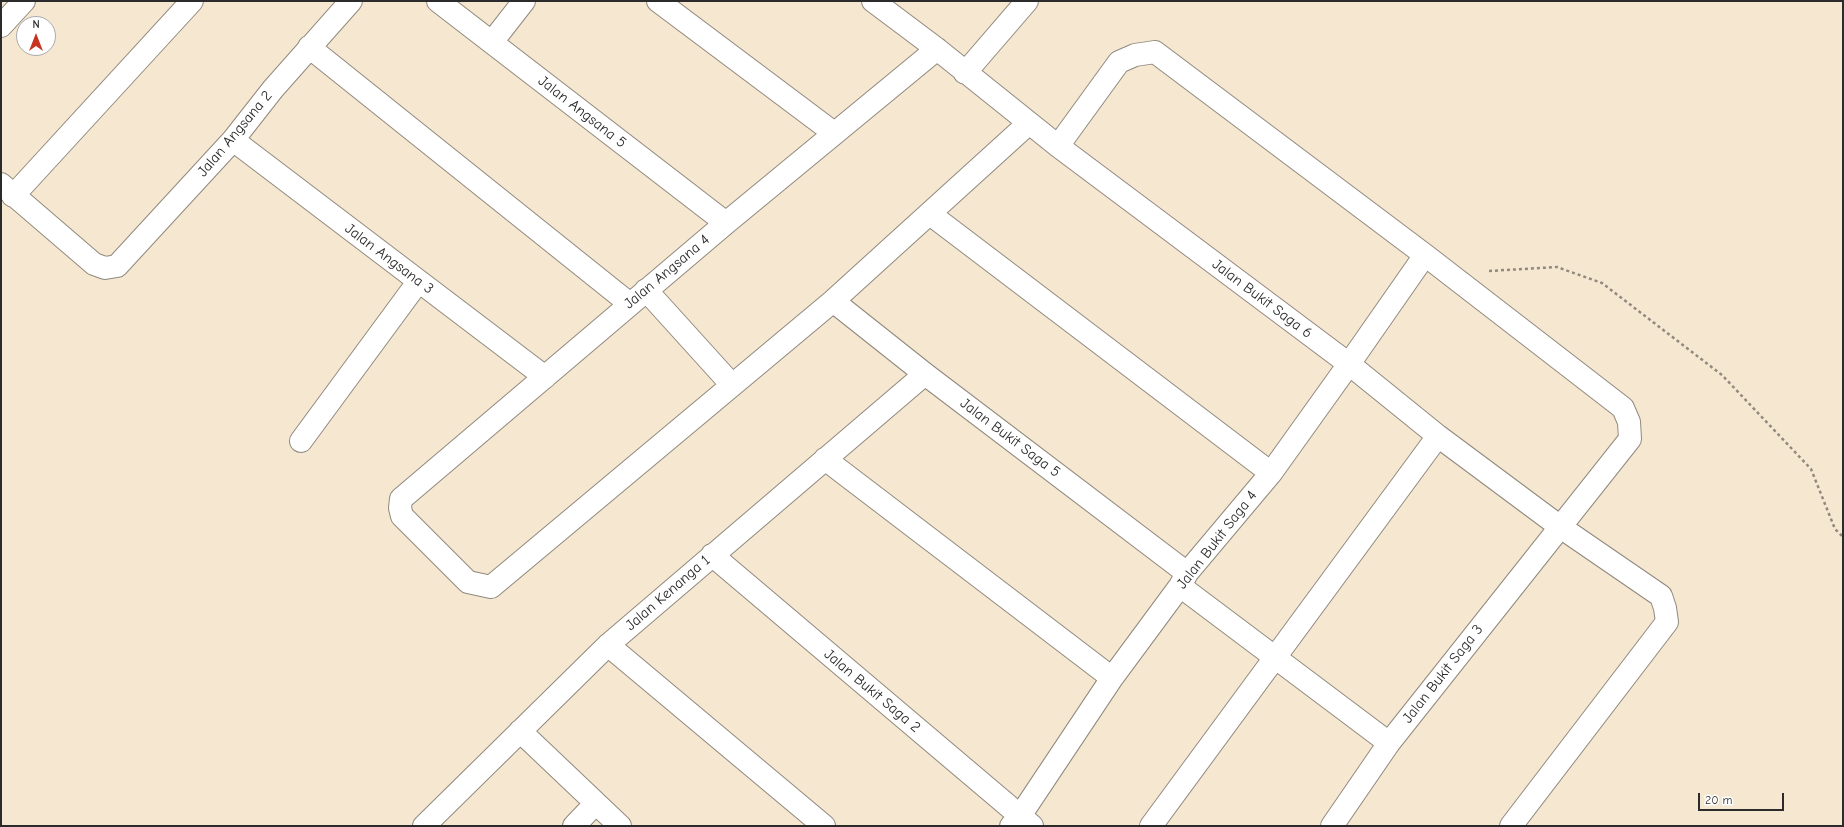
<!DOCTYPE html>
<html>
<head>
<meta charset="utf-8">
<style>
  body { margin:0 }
  #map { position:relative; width:1844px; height:827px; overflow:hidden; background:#f6e7d1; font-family:"Comic Neue",sans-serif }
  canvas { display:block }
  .frame { position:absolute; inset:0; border:2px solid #2b2b2b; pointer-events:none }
  .north { position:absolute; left:16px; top:16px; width:40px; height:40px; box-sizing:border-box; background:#fff; border:1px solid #aaa; border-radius:50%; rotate:0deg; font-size:11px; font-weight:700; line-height:16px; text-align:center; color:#2b2b2b }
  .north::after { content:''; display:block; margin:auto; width:14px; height:18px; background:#c8321e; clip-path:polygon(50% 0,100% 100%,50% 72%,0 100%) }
  .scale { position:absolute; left:1698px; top:793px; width:86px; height:18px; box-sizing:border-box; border:2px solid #2b2b2b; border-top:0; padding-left:5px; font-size:12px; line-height:14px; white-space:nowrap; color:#2b2b2b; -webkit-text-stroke:3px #fff; paint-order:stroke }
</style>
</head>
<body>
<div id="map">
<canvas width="1844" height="827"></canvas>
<div class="frame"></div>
<div class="north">N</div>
<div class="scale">20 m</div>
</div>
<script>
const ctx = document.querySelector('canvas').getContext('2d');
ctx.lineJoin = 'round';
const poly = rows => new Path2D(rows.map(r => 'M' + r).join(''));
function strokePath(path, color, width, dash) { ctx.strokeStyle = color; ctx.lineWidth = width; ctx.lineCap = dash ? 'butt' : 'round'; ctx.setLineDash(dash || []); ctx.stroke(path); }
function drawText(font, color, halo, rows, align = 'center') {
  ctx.font = font + ' "Comic Neue",sans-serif'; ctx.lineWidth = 3; ctx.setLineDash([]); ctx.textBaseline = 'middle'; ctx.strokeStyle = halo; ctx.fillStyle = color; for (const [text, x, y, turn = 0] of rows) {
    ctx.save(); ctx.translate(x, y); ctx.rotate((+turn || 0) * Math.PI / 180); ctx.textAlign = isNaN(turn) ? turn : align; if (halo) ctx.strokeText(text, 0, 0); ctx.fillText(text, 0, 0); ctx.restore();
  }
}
const minor = poly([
  [438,1,726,223],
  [658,1,834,133],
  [873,1,937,49,1058,146,1349,364,1438,436,1559,526,1661,596,1665,608,1667,622,1511,826],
  [1,26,24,1],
  [492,42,524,1],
  [309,47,630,304],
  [937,49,726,223,401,499,400,508,402,516,468,582,491,587,833,301,1029,123],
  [965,73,1027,1],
  [233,140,545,377],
  [1058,146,1119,62,1135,55,1155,52,1425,255,1623,408,1629,422,1630,439,1389,743,1332,826],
  [1,184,94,264,105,268,117,266,233,140,273,89,351,1],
  [13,196,192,1],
  [930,214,1271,473],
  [646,290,732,385],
  [833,301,925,374,1187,573],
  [301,441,418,282],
  [825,459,1112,678],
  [712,555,1032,826],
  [1180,586,1389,743],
  [608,645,824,826],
  [520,731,620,826],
  [424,826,608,645,925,374],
  [574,826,595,804],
  [1011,826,1020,816,1112,678,1180,586,1187,573,1271,473,1349,364,1425,255],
  [1151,826,1438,436]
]);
strokePath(minor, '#90897e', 24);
strokePath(poly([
  [1489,271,1557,267,1602,283,1722,375,1811,469,1835,529,1843,537]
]), '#90897e', 2.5, [3, 3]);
strokePath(minor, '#fff', 22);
drawText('15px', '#2b2b2b', '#fff', [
  ["Jalan Angsana 5",582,112,38],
  ["Jalan Angsana 2",235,134,-50],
  ["Jalan Angsana 3",389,259,37],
  ["Jalan Angsana 4",667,272,-40],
  ["Jalan Bukit Saga 6",1262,299,37],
  ["Jalan Bukit Saga 5",1010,438,37],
  ["Jalan Bukit Saga 4",1217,540,-52],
  ["Jalan Kenanga 1",668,593,-41],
  ["Jalan Bukit Saga 3",1443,674,-52],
  ["Jalan Bukit Saga 2",872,691,40]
]);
</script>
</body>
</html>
